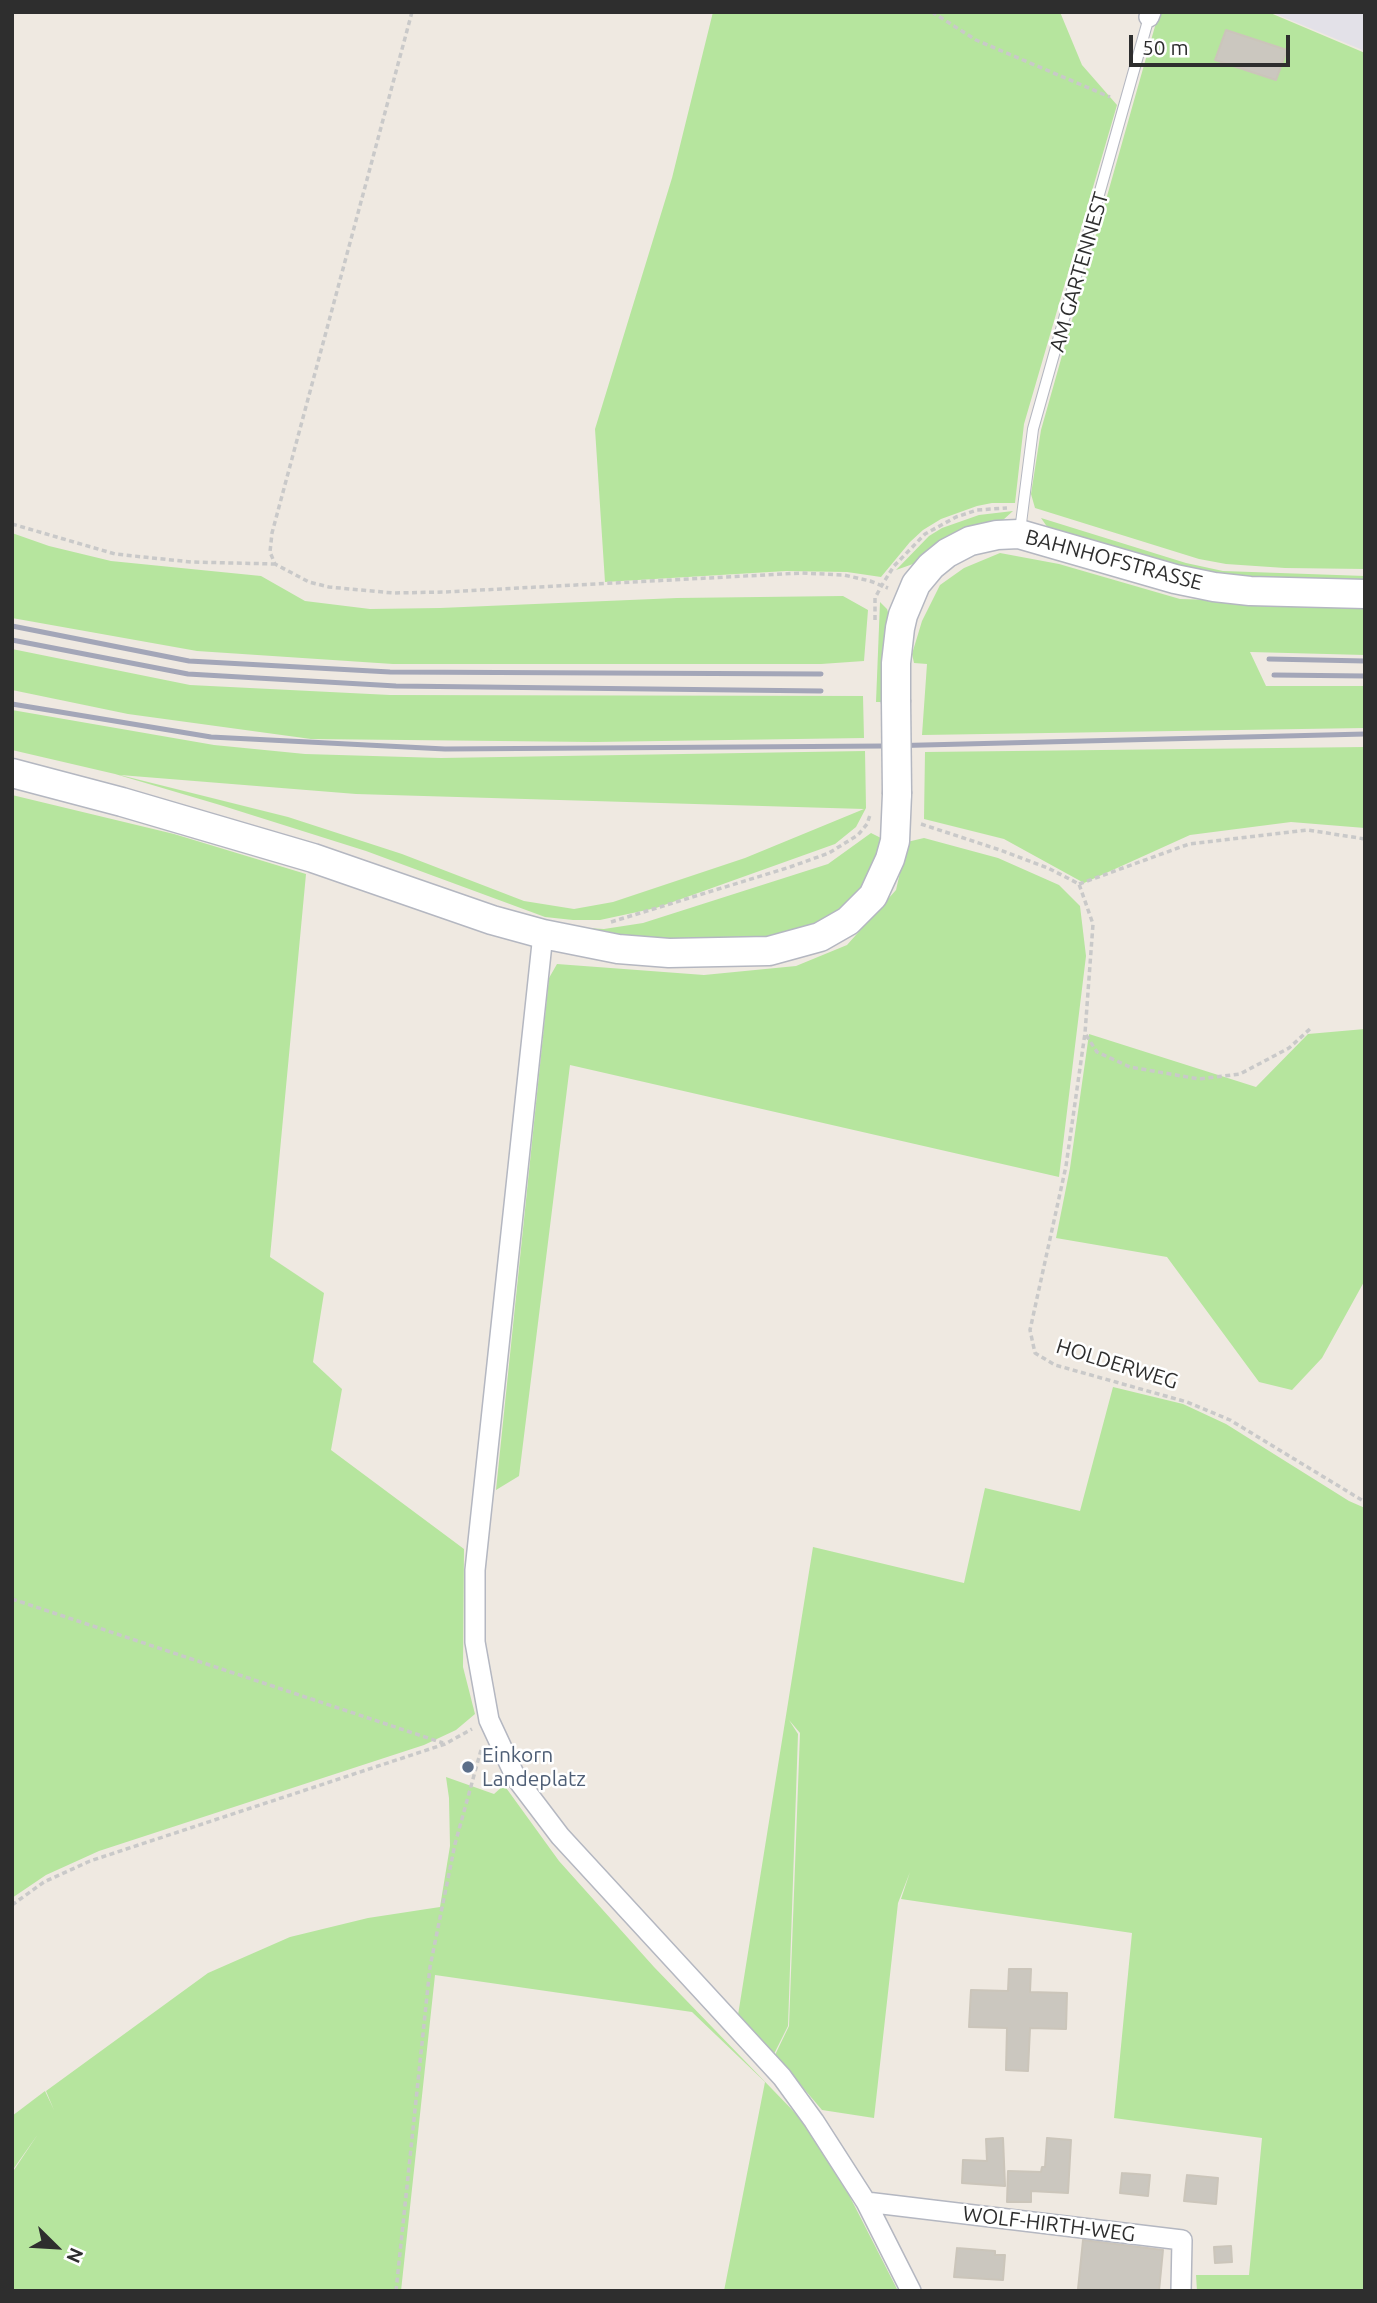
<!DOCTYPE html>
<html>
<head>
<meta charset="utf-8">
<style>
  body { margin:0 }
  #map { position:relative; width:1377px; height:2303px; overflow:hidden; background:#efe9e1; font-family:Ubuntu,sans-serif }
  canvas { display:block }
  .frame { position:absolute; inset:0; border:14px solid #2e2e2e; pointer-events:none }
  .north { position:absolute; left:21px; top:2212px; width:70px; height:70px; -webkit-text-stroke:5px #fff; paint-order:stroke; rotate:114deg; font-size:19px; font-weight:700; line-height:28px; text-align:center; color:#2e2e2e }
  .north::after { content:''; display:block; margin:auto; width:24px; height:32px; background:#2e2e2e; clip-path:polygon(50% 0,100% 100%,50% 72%,0 100%) }
  .scale { position:absolute; left:1129px; top:35px; width:161px; height:32px; box-sizing:border-box; border:4px solid #2e2e2e; border-top:0; padding-left:9px; font-size:21px; line-height:24px; white-space:nowrap; color:#2e2e2e; -webkit-text-stroke:5px #fff; paint-order:stroke }
</style>
</head>
<body>
<div id="map">
<canvas width="1377" height="2303"></canvas>
<div class="frame"></div>
<div class="north">N</div>
<div class="scale">50 m</div>
</div>
<script>
const ctx = document.querySelector('canvas').getContext('2d');
ctx.lineJoin = 'round';
function fillPath(path, color) { ctx.fillStyle = color; ctx.fill(path, 'evenodd'); }
const poly = rows => new Path2D(rows.map(r => 'M' + r).join(''));
function strokePath(path, color, width, dash) { ctx.strokeStyle = color; ctx.lineWidth = width; ctx.lineCap = dash ? 'butt' : 'round'; ctx.setLineDash(dash || []); ctx.stroke(path); }
function drawText(font, color, halo, rows, align = 'center') {
  ctx.font = font + ' Ubuntu,sans-serif'; ctx.lineWidth = 5; ctx.setLineDash([]); ctx.textBaseline = 'middle'; ctx.strokeStyle = halo; ctx.fillStyle = color; for (const [text, x, y, turn = 0] of rows) {
    ctx.save(); ctx.translate(x, y); ctx.rotate((+turn || 0) * Math.PI / 180); ctx.textAlign = isNaN(turn) ? turn : align; if (halo) ctx.strokeText(text, 0, 0); ctx.fillText(text, 0, 0); ctx.restore();
  }
}
fillPath(poly([
  [1271,12,1365,12,1365,51]
]), '#e3e1e8');
fillPath(poly([
  [713,12,1060,12,1082,65,1117,105,1024,424,1015,503,992,503,977,506,941,519,923,530,910,542,881,577,847,572,786,571,605,582,595,429,672,178],
  [1159,12,1268,12,1365,53,1365,569,1285,568,1226,564,1199,559,1035,508,1031,494,1041,430],
  [1013,511,1003,520,982,523,947,536,913,564,896,570,929,536,942,528,979,515],
  [1041,518,1186,563,1223,571,1365,576,1365,582,1223,577,1048,528],
  [12,533,49,546,111,561,261,576,305,601,370,609,440,608,677,598,843,596,868,610,864,661,821,664,393,664,197,651,12,618],
  [1000,553,1059,564,1180,599,1365,605,1365,655,1250,652,1266,686,1365,686,1365,728,922,735,927,664,914,663,912,654,922,621,940,585,964,568],
  [880,602,887,609,890,618,884,702,876,702],
  [12,649,190,685,390,695,863,696,864,738,594,742,311,739,128,714,12,690],
  [12,710,214,745,305,754,441,758,865,751,866,808,856,827,835,844,656,908,600,920,573,920,545,917,366,851,220,805,115,774,12,750],
  [120,775,356,794,864,809,745,858,613,902,574,909,524,901,402,854,288,817],
  [1365,747,1365,828,1291,822,1190,835,1084,883,1004,839,924,819,925,752],
  [12,795,174,834,306,874,270,1257,324,1293,313,1362,342,1389,331,1450,464,1549,463,1667,475,1714,456,1730,424,1745,99,1851,46,1875,12,1898],
  [871,833,883,839,873,866,861,889,833,917,773,941,678,943,553,926,604,929,643,923,828,864],
  [924,838,998,858,1059,885,1080,906,1086,956,1059,1177,570,1065,519,1476,496,1490,549,978,557,964,704,975,796,966,847,945,896,890,907,842],
  [1365,1029,1365,1280,1322,1358,1292,1390,1259,1382,1167,1257,1056,1238,1070,1168,1089,1034,1256,1087,1308,1034],
  [1113,1387,1183,1404,1226,1424,1349,1501,1365,1508,1365,2291,1197,2291,1196,2275,1249,2275,1262,2138,1114,2118,1132,1933,901,1899,910,1872,898,1903,874,2118,822,2110,775,2055,789,2026,800,1733,789,1720,798,1734,788,2026,774,2054,738,2015,813,1547,964,1583,985,1488,1080,1511],
  [446,1777,494,1794,504,1785,559,1861,654,1967,802,2120,849,2195,898,2291,724,2291,765,2082,692,2012,435,1975,401,2291,12,2291,12,2173,38,2134,12,2171,12,2116,45,2091,54,2110,46,2091,208,1973,290,1937,368,1918,440,1907,450,1846,449,1798]
]), '#b6e59e');
const building = poly([
  [1226,30,1287,50,1276,80,1215,60,1226,30],
  [1009,1969,1031,1969,1030,1992,1067,1993,1066,2029,1030,2028,1028,2071,1006,2070,1007,2028,969,2027,971,1990,1008,1991,1009,1969],
  [1003,2138,1005,2186,962,2183,963,2160,987,2161,986,2139,1003,2138],
  [1047,2138,1071,2140,1068,2193,1031,2191,1031,2202,1007,2202,1008,2171,1041,2172,1042,2167,1045,2167,1047,2138],
  [1122,2173,1150,2175,1148,2196,1120,2193,1122,2173],
  [1187,2175,1218,2178,1216,2204,1184,2201,1187,2175],
  [1083,2240,1163,2250,1159,2291,1078,2289,1083,2240],
  [1231,2246,1232,2262,1215,2263,1214,2247,1231,2246],
  [957,2248,995,2251,995,2255,1005,2255,1003,2280,954,2277,957,2248]
]);
fillPath(building, '#cbc7bf');
strokePath(building, '#cbc5ba', 2);
const service = poly([
  [1020,531,1033,429,1149,17]
]);
const minor = poly([
  [1149,17,1151,12],
  [543,934,475,1570,475,1642,489,1720,516,1778,560,1836,782,2077,814,2121,866,2202,911,2291],
  [866,2202,1182,2240,1181,2291]
]);
const secondary = poly([
  [896,700,896,663,900,628,903,615,916,584,931,566,947,553,970,541,997,535,1019,534,1175,579,1214,587,1250,591,1365,594],
  [12,773,122,802,313,858,492,920,543,934,618,949,669,953,769,951,820,937,848,921,873,896,890,859,895,841,897,794]
]);
strokePath(service, '#b4b7c1', 12);
strokePath(minor, '#b4b7c1', 22);
strokePath(secondary, '#b4b7c1', 31);
strokePath(poly([
  [412,12,272,533,270,552,275,564,309,582,329,587,393,593,444,592,802,573,844,575,870,581,888,588],
  [932,12,976,40,1110,97],
  [12,524,115,554,191,562,275,564],
  [875,620,875,598,882,585,894,566,925,534,956,517,977,510,1007,508],
  [921,824,1000,850,1048,868,1079,884,1093,924,1085,1033,1066,1166,1030,1330,1035,1353,1055,1365,1187,1402,1230,1420,1365,1502],
  [1079,884,1189,844,1308,830,1365,839],
  [611,922,790,867,829,853,858,835,867,824,870,815],
  [1086,1035,1097,1052,1130,1067,1199,1079,1240,1074,1289,1048,1311,1028],
  [12,1599,443,1743],
  [12,1905,44,1882,90,1861,445,1744,472,1729],
  [396,2291,430,1967,455,1844,481,1750]
]), '#c9c9c9', 3.5, [5, 3.5]);
strokePath(service, '#fff', 10);
strokePath(minor, '#fff', 19);
strokePath(secondary, '#fff', 28);
strokePath(poly([
  [12,626,189,661,390,672,821,674],
  [12,640,188,674,396,686,821,691],
  [1269,659,1365,661],
  [1274,675,1365,676],
  [12,704,211,737,445,749,884,746,1365,734]
]), '#a3a6b8', 5);
const secondaryBridge = poly([
  [896,700,897,794]
]);
strokePath(secondaryBridge, '#b4b7c1', 31, []);
strokePath(secondaryBridge, '#fff', 28);
for (const [x, y, r, color] of [
  [468,1767,7,"#5c6f8a"]
]) { const dot = new Path2D(); dot.arc(x, y, r, 0, 2 * Math.PI); ctx.fillStyle = color; ctx.fill(dot); strokePath(dot, '#fff', 2.5); }
drawText('21px', '#2e2e2e', '#fff', [
  ["AM GARTENNEST",1079,272,-74],
  ["BAHNHOFSTRASSE",1114,560,15],
  ["HOLDERWEG",1117,1364,17],
  ["WOLF-HIRTH-WEG",1049,2224,7]
]);
drawText('21px', '#4e5e75', '#fff', [
  ["Einkorn",482,1755],
  ["Landeplatz",482,1779]
], 'left');
</script>
</body>
</html>
